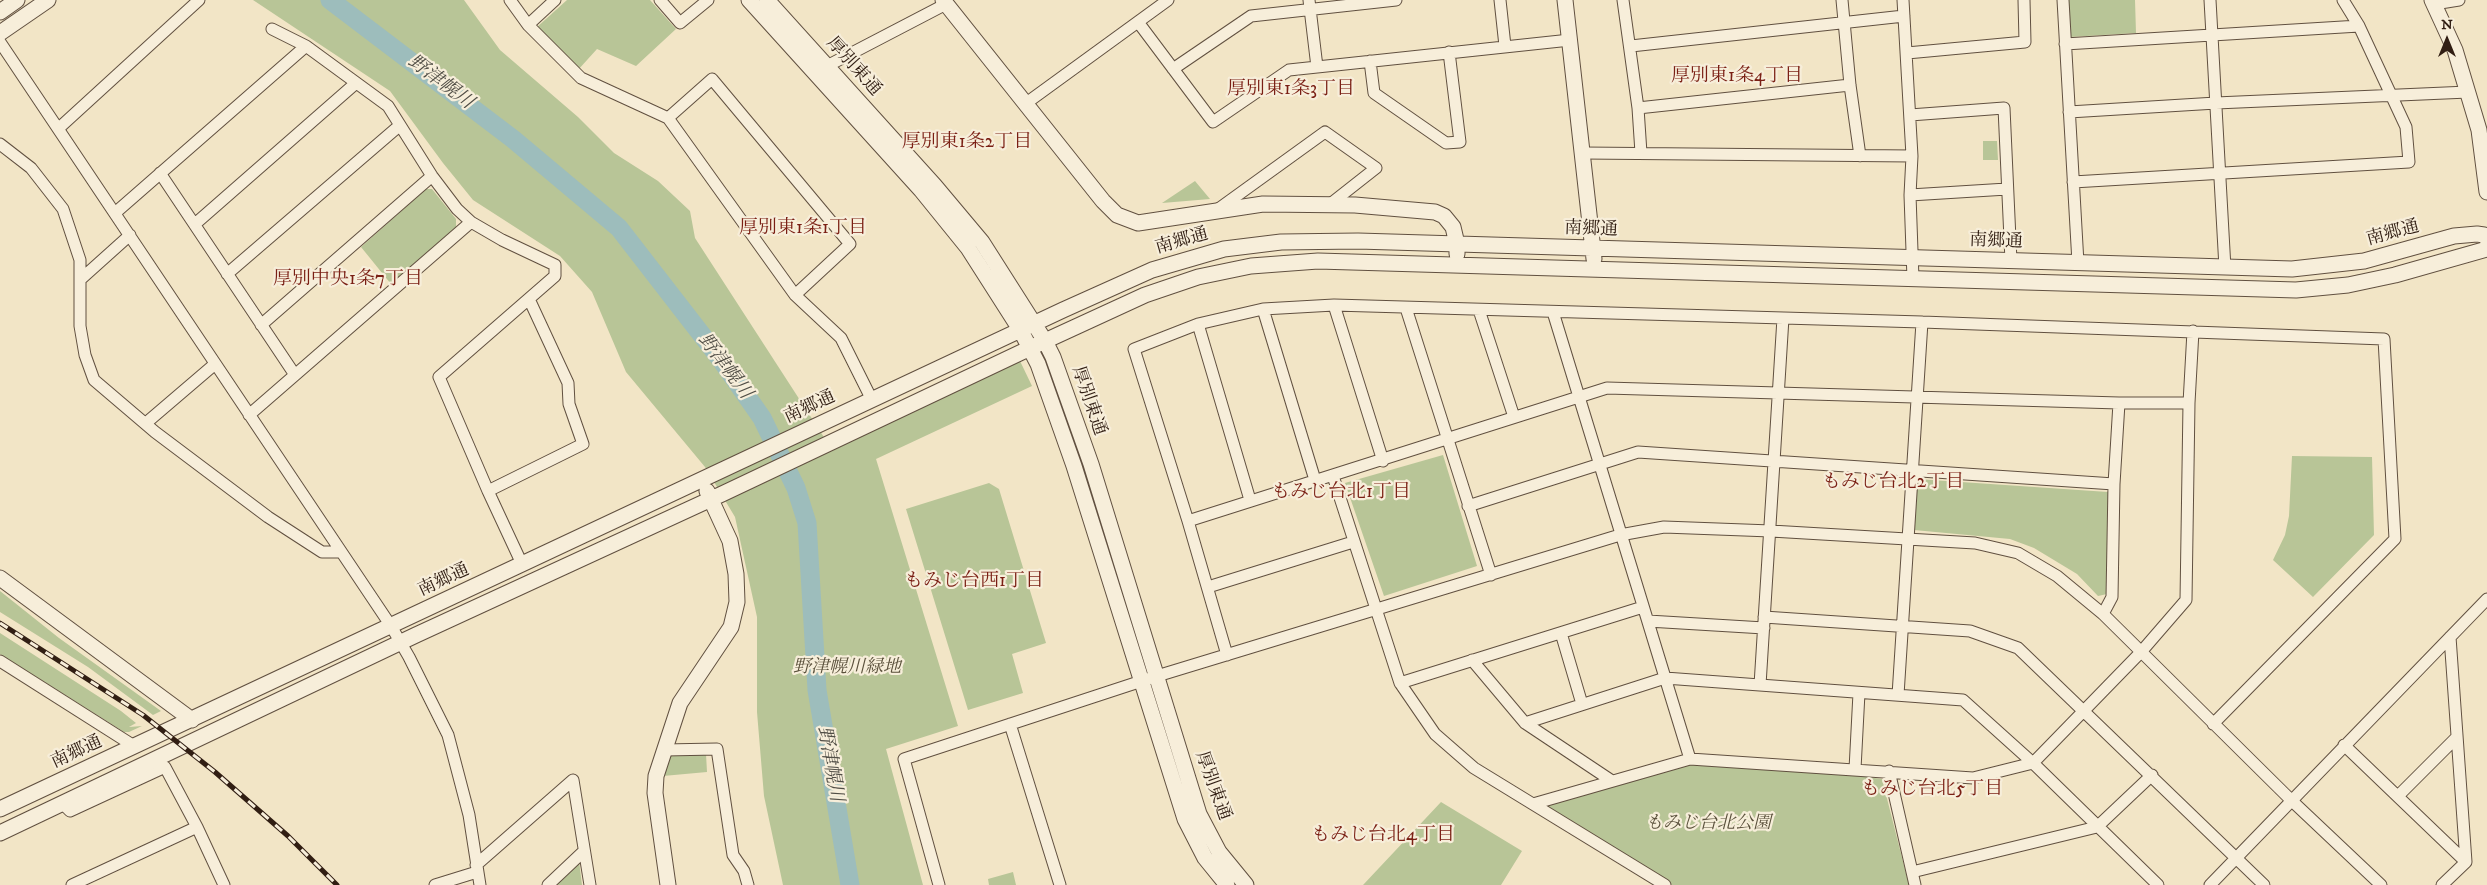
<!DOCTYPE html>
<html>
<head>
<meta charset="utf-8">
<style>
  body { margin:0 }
  #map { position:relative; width:2487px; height:885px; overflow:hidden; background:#f2e5c6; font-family:"IM FELL DW Pica",serif }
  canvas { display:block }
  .north { position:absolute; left:2422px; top:15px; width:50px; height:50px; -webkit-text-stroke:4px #f7eeda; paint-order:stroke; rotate:0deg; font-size:14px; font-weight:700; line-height:20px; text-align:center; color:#311e13 }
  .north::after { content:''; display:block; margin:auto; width:18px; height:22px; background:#311e13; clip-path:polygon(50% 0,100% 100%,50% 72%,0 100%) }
</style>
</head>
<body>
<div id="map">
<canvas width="2487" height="885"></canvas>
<div class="north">N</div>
</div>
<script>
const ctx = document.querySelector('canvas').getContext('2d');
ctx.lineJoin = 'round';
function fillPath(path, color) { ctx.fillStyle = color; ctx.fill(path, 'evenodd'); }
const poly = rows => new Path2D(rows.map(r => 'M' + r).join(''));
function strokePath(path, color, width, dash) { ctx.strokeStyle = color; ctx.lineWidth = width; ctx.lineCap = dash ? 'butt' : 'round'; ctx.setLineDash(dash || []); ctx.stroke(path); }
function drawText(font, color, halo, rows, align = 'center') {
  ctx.font = font + ' "IM FELL DW Pica","Noto Serif JP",serif'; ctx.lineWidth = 4.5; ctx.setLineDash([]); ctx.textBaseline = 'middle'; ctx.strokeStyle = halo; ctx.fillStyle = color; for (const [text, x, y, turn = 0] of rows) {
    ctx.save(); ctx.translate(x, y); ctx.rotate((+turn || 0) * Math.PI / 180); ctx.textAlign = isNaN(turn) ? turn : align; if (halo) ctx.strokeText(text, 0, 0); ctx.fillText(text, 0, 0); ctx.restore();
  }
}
fillPath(poly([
  [253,0,464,0,500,50,578,117,614,153,658,181,690,211,695,238,829,445,998,366,1020,361,1032,386,876,459,958,726,886,749,923,885,783,885,764,796,757,712,757,617,735,517,705,467,626,372,592,292,560,256,473,200,443,163,390,91],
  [567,0,650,0,676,29,636,66,597,49,578,70,536,28],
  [2067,0,2135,0,2136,33,2070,37],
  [1983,141,1997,141,1998,160,1983,160],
  [1195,181,1210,199,1162,203],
  [426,189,432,189,456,219,456,227,391,284,361,247],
  [1443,455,1477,566,1384,596,1345,483],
  [2292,456,2372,457,2374,535,2313,597,2273,560,2285,535,2289,516],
  [1917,479,2108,492,2107,594,2098,596,2077,574,2034,548,2010,539,1914,530],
  [989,483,999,489,1046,643,1012,654,1023,693,968,710,906,509],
  [0,591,59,638,161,711,153,715,88,667,0,612],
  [0,633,121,711,136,723,129,727,142,726,129,732,124,732,0,654],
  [706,754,707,772,663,776,671,755],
  [1690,761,1808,769,1882,779,1909,885,1672,885,1541,802],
  [1441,802,1522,851,1501,885,1363,885],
  [579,861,582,885,554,885],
  [1013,872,1016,885,989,885,988,879]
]), '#b8c597');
strokePath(poly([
  [330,0,513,139,619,228,722,361,762,418,796,488,807,523,817,690,850,885]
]), '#9dbdbc', 19);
const minor = poly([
  [510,0,528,25,581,78,668,118,795,295,841,338,872,400],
  [660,0,680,23,708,0],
  [1309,0,1317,67],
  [1500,0,1505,46],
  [1623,0,1638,108,1641,153],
  [1842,0,1850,85,1860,156],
  [1903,0,1912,156,1910,195,1913,279],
  [2063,0,2078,263],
  [2210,0,2225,268],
  [2434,4,2459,0],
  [1138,22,1213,122,1289,70,1570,40],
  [528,25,555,0],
  [272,29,306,46,388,106,432,176,457,209,471,222,502,240,555,265,555,276,439,377,488,491,522,564],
  [0,42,391,626,409,657,448,735,469,815,480,885],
  [2065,44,2359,26],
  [1631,46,1904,16],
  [1907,53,2025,42,2024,0],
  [1370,61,1374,93,1446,143,1460,142,1449,52],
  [827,66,946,4],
  [1173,69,1251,16,1396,0],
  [1025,104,1168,0],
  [1638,108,1850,85],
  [2069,112,2216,103,2468,92],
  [1910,115,2004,108,2011,261],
  [668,118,712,79,850,244,795,295],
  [59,128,199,0],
  [0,144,31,168,63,209,80,260,80,326,85,355,94,380,155,432,268,517,322,552,341,552],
  [1583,153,1912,156],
  [160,173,295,375],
  [2073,182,2409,162,2406,127,2359,26,2343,0],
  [1910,195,2007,189],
  [1217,210,1325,132,1376,168,1329,205],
  [115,213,306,46],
  [195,224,356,83],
  [227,274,399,126],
  [81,279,130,235],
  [1334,305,1383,461],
  [1406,308,1491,575],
  [1263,309,1315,480],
  [1479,310,1514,417],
  [1553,312,1690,759],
  [1198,324,1250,500],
  [261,325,432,176],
  [249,415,471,222],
  [146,423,215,364],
  [1333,476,1400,683,1435,734,1474,768,1665,885],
  [488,491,583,444,569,404,568,383,529,299],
  [1468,506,1638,452,2114,484],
  [1188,521,1607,388,2119,403,2189,403],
  [1208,587,1353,542],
  [2103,614,2112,597,2114,484,2119,403],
  [1764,617,1970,631,2018,648,2264,885],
  [1648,621,1764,628],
  [1561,633,1582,704],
  [1227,655,1188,521,1134,349,1198,324,1263,309,1334,305,1922,322,2384,339,2395,539,2213,724],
  [1472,660,1525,723,1612,781],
  [0,661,134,746],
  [1400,683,1643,607],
  [1760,685,1783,318],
  [1898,695,1922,322],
  [1525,723,1665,678,1963,700,2033,763,2158,885],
  [1010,724,1060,885],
  [2344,745,2466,862],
  [664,750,717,749,733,855,744,871,748,885],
  [1855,769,1859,693],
  [1889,771,1915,885],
  [2398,796,2456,738],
  [62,803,70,811,165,767,197,827,224,885],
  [1533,804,1690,759,1973,778,2033,763,2141,652,2186,600,2189,403,2193,331],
  [476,865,573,780,590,885],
  [1912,872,2097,827,2152,775],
  [72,885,197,827],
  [435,885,477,872],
  [548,885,584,851],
  [939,885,904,759,1157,676,1620,535,1664,527,1771,531,1975,543,2018,553,2057,576,2103,614,2291,800,2381,885],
  [2210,885,2487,599],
  [2442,885,2466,862,2450,637]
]);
const tertiary = poly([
  [749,0,921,190,968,248,1021,331,1038,364,1074,466,1185,819,1205,858,1227,885],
  [767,0,935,186,982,242,1045,341,1053,357,1091,464,1199,814,1219,852,1246,885],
  [943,0,1103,201,1117,215,1138,223,1263,204,1355,205,1435,212,1444,216,1453,227,1457,244,1457,254],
  [1565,0,1594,259],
  [2432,0,2455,50,2479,130,2487,192],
  [0,12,17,0],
  [0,33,48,0],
  [0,578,192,720],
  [0,809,1063,310,1152,270,1224,249,1281,242,1358,241,2292,269,2364,261,2454,236,2477,234,2484,235,2487,239],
  [0,833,416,635,722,494,1045,341,1145,295,1198,277,1251,266,1318,261,2296,290,2348,285,2395,275,2487,249],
  [668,885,655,793,656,776,680,703,731,627,737,602,736,574,730,541,707,491]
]);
strokePath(minor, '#615040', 13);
strokePath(tertiary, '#615040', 17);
strokePath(minor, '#f7eeda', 11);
strokePath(tertiary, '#f7eeda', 15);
const rail = poly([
  [0,623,143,715,215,772,288,836,337,885]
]);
strokePath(rail, '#311e13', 5);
strokePath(rail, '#f7eeda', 3, [9]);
drawText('18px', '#311e13', '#f7eeda', [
  ["厚別東通",853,67,48],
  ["南郷通",1591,230,2],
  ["南郷通",2393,234,-15],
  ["南郷通",1182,242,-16],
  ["南郷通",1996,242,2],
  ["厚別東通",1088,401,71],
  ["南郷通",810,408,-25],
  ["南郷通",444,581,-25],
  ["南郷通",77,753,-25],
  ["厚別東通",1212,786,70]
]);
drawText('italic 18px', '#5a503b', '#f7eeda', [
  ["野津幌川緑地",847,668],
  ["もみじ台北公園",1708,824]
]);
drawText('19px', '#7a1f14', '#f7eeda', [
  ["厚別東1条4丁目",1737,77],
  ["厚別東1条3丁目",1291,90],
  ["厚別東1条2丁目",967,143],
  ["厚別東1条1丁目",803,229],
  ["厚別中央1条7丁目",348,280],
  ["もみじ台北2丁目",1893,483],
  ["もみじ台北1丁目",1341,493],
  ["もみじ台西1丁目",974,582],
  ["もみじ台北5丁目",1932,790],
  ["もみじ台北4丁目",1383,836]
]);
drawText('italic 19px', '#514e46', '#f7eeda', [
  ["野津幌川",440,83,37],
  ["野津幌川",724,367,53],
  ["野津幌川",829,764,80]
]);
</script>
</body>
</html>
